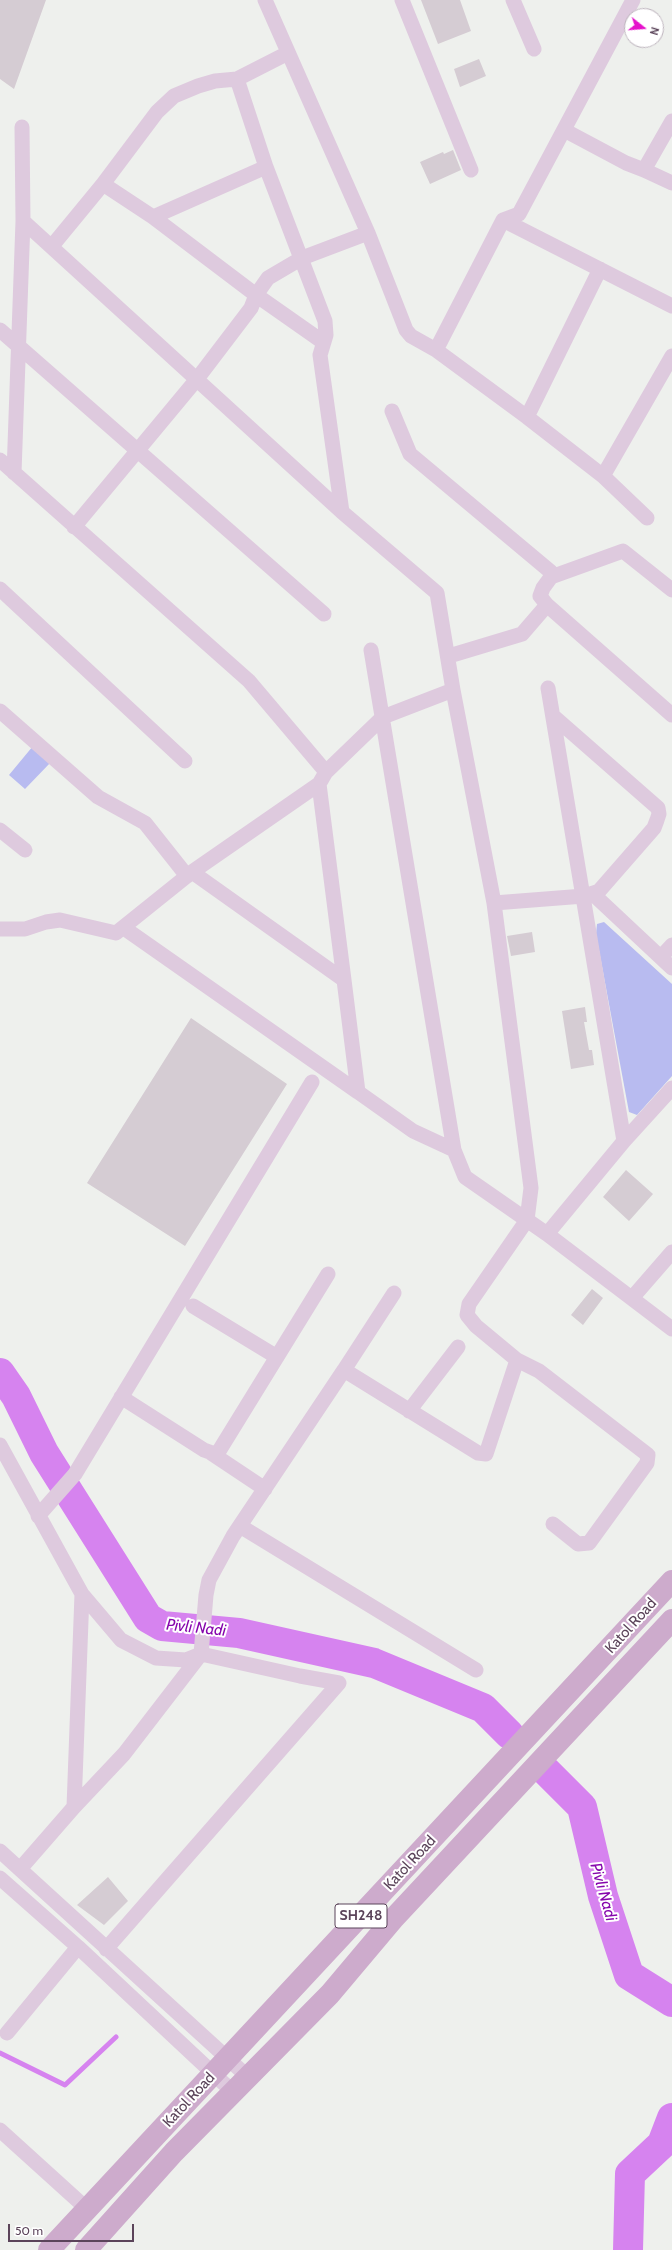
<!DOCTYPE html>
<html>
<head>
<meta charset="utf-8">
<style>
  body { margin:0 }
  #map { position:relative; width:672px; height:2250px; overflow:hidden; background:#eef0ed; font-family:Cabin,sans-serif }
  canvas { display:block }
  .north { position:absolute; left:624px; top:8px; width:40px; height:40px; box-sizing:border-box; background:#fff; border:1px solid #bdb4bd; border-radius:50%; rotate:107deg; font-size:11px; font-weight:700; line-height:16px; text-align:center; color:#5b445a }
  .north::after { content:''; display:block; margin:auto; width:14px; height:18px; background:#e511cb; clip-path:polygon(50% 0,100% 100%,50% 72%,0 100%) }
  .scale { position:absolute; left:8px; top:2224px; width:126px; height:18px; box-sizing:border-box; border:2px solid #5b445a; border-top:0; padding-left:5px; font-size:12px; line-height:14px; white-space:nowrap; color:#5b445a; -webkit-text-stroke:3px #fff; paint-order:stroke }
</style>
</head>
<body>
<div id="map">
<canvas width="672" height="2250"></canvas>
<div class="north">N</div>
<div class="scale">50 m</div>
</div>
<script>
const ctx = document.querySelector('canvas').getContext('2d');
ctx.lineJoin = 'round';
function fillPath(path, color) { ctx.fillStyle = color; ctx.fill(path, 'evenodd'); }
const poly = rows => new Path2D(rows.map(r => 'M' + r).join(''));
function strokePath(path, color, width, dash) { ctx.strokeStyle = color; ctx.lineWidth = width; ctx.lineCap = dash ? 'butt' : 'round'; ctx.setLineDash(dash || []); ctx.stroke(path); }
function drawText(font, color, halo, rows, align = 'center') {
  ctx.font = font + ' Cabin,sans-serif'; ctx.lineWidth = 4; ctx.setLineDash([]); ctx.textBaseline = 'middle'; ctx.strokeStyle = halo; ctx.fillStyle = color; for (const [text, x, y, turn = 0] of rows) {
    ctx.save(); ctx.translate(x, y); ctx.rotate((+turn || 0) * Math.PI / 180); ctx.textAlign = isNaN(turn) ? turn : align; if (halo) ctx.strokeText(text, 0, 0); ctx.fillText(text, 0, 0); ctx.restore();
  }
}
fillPath(poly([
  [33,746,51,762,25,789,9,775],
  [604,922,672,984,672,1076,637,1115,629,1112,596,934,597,924]
]), '#b8bbf0');
strokePath(poly([
  [0,2053,65,2085,116,2037]
]), '#d683ef', 5);
strokePath(poly([
  [0,1373,16,1396,44,1453,148,1618,162,1626,239,1633,374,1663,483,1708,509,1734],
  [546,1771,582,1807,603,1896,629,1975,672,2002],
  [628,2250,630,2174,662,2144,672,2118]
]), '#d683ef', 30);
fillPath(poly([
  [0,0,46,0,14,89,0,79],
  [421,0,460,0,471,31,438,44],
  [479,59,486,76,460,87,454,69],
  [453,150,461,170,430,184,420,162,443,152,444,154],
  [532,932,535,952,511,956,507,936],
  [585,1007,587,1022,584,1022,589,1050,592,1050,594,1065,571,1069,562,1011],
  [191,1018,287,1084,185,1246,87,1183],
  [626,1170,653,1194,629,1221,603,1197],
  [592,1289,603,1298,583,1325,571,1315],
  [108,1877,128,1901,104,1925,77,1905]
]), '#d5ccd3');
strokePath(poly([
  [265,0,368,233,406,330,411,336,436,350,527,417,603,476,647,518],
  [402,0,471,170],
  [513,0,534,49],
  [672,121,644,170,672,183],
  [22,127,23,221,342,512,437,593,453,690,383,717,326,772,319,784,192,872,344,980,358,1092,413,1131,454,1150],
  [564,130,626,163,644,170],
  [266,167,325,321,326,335,320,355,342,512],
  [103,184,157,112,174,96,198,86,215,81,237,79],
  [153,217,266,167,237,79,288,53],
  [503,220,672,306],
  [52,246,103,184,153,217,256,295,251,308,197,379,74,527],
  [0,330,324,614],
  [323,342,256,295,268,278,302,258,368,233],
  [436,350,503,220,519,214,633,0],
  [392,411,410,454,551,572,551,577,543,588,540,596,547,605,672,715],
  [527,417,600,269],
  [0,460,249,681,326,772],
  [14,473,23,221],
  [603,476,672,356],
  [551,577,623,551,672,590],
  [0,589,185,761],
  [371,650,454,1150,465,1177,547,1234,672,1329],
  [449,656,522,634,547,605],
  [548,688,624,1141],
  [453,690,494,903,584,896,599,891,654,828,657,820,659,814,658,808,553,716],
  [0,711,98,797,145,823,187,876],
  [319,784,344,980],
  [0,830,25,850],
  [593,894,672,968],
  [494,903,531,1188,527,1220,469,1304,467,1315,476,1326,517,1360],
  [124,928,358,1092],
  [0,929,25,929,46,922,60,920,116,933,192,872],
  [661,957,672,945],
  [547,1234,624,1141,672,1088],
  [632,1298,672,1252],
  [193,1306,277,1357],
  [344,1370,394,1293],
  [121,1397,204,1450,215,1454,219,1451,328,1274],
  [409,1411,458,1347],
  [0,1445,82,1594,74,1807],
  [211,1453,265,1489],
  [38,1516,75,1474,312,1082],
  [240,1526,476,1670],
  [82,1594,121,1640,156,1658,186,1660,201,1654,300,1676,339,1683,106,1949],
  [0,1851,248,2077],
  [20,1869,74,1807,124,1754,201,1654,206,1595,209,1580,233,1536,344,1370,478,1453,486,1454,517,1360,539,1371,648,1455,647,1463,589,1543,578,1544,553,1524],
  [0,1878,78,1947,233,2092],
  [7,2033,78,1947],
  [0,2130,86,2208]
]), '#decade', 15);
strokePath(poly([
  [49,2250,672,1581],
  [86,2250,174,2152,330,1994,394,1918,672,1620]
]), '#cdabcc', 22);
for (const [x, y, w] of [
  [361,1916,52]
]) { const box = new Path2D(); box.roundRect(x - w / 2, y - 12, w, 24, 3); ctx.fillStyle = '#fff'; ctx.fill(box); strokePath(box, '#5b445a', 1); }
drawText('bold 14px', '#5b445a', null, [
  ["SH248",361,1916]
]);
drawText('15px', '#5b445a', '#fff', [
  ["Katol Road",631,1626,-48],
  ["Katol Road",410,1863,-47],
  ["Katol Road",189,2100,-47]
]);
drawText('italic 16px', '#8606ac', '#fff', [
  ["Pivli Nadi",196,1628,6],
  ["Pivli Nadi",603,1892,74]
]);
</script>
</body>
</html>
